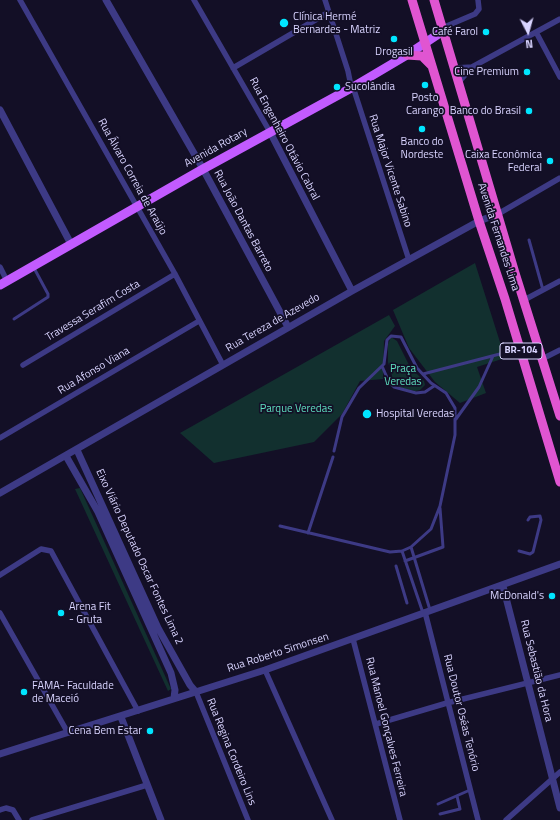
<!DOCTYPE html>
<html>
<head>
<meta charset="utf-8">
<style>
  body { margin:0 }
  #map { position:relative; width:560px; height:820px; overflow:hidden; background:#130f26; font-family:"Titillium Web",sans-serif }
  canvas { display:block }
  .north { position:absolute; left:508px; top:12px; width:40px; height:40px; -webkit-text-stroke:3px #130f26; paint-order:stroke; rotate:174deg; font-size:11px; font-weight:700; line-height:16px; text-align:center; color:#d9d4ff }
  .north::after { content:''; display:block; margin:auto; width:14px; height:18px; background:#d9d4ff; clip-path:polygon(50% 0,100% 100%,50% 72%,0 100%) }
</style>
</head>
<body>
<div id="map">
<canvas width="560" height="820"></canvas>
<div class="north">N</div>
</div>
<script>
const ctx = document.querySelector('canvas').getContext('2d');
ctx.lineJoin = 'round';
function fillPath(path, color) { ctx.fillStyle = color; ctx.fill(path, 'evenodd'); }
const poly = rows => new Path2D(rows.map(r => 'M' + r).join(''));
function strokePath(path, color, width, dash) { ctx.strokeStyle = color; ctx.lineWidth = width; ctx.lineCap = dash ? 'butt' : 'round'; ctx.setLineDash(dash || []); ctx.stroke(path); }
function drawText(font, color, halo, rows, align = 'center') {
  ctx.font = font + ' "Titillium Web",sans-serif'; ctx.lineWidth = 3.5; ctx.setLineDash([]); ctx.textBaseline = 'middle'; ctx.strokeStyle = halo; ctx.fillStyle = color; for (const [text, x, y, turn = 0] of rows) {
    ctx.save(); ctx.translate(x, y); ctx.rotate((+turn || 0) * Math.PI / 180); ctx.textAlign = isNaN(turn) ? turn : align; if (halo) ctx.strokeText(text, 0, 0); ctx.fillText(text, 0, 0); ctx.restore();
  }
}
fillPath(poly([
  [475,263,505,358,477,367,486,393,460,403,435,382,409,348,393,310],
  [389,315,395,326,384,341,383,379,360,381,342,414,314,442,214,463,180,433],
  [391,337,397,341,410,367,424,381,425,385,420,390,415,391,402,388,394,383,388,362,388,344],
  [80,488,171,689,168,691,75,489]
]), '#12302f');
strokePath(poly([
  [529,240,543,290],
  [14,319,48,297,48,294,34,268],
  [382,366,389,382,394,387,416,393,425,392,434,386],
  [423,374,519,349],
  [456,419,479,387,493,356],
  [280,526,390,552,402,551,411,547,431,529,440,506,455,435,455,408,446,393,431,383,417,368,401,337,391,336,387,340,384,364,359,388,342,417,334,451],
  [308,533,333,457],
  [411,547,430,610],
  [402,551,423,613],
  [519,551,530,554,533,552,541,520,540,516,530,517,528,520],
  [405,561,443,547,440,508],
  [396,566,407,603],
  [438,804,470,790],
  [440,814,460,809,457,796]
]), '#3d3a85', 3);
strokePath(poly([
  [20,0,175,274,223,365],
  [194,0,270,132],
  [325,0,348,71,350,81,349,90],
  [442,28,475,14,479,9,478,0],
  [536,32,560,77],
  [233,68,329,12],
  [455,68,472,67],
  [459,82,472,67,560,19],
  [353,87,409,260],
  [498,214,560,178],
  [0,267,7,281],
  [524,300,560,281],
  [542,359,560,350],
  [23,365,175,274],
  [0,438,199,321],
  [0,575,41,549,51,551,138,711],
  [425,612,478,820],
  [0,613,68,733],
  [353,639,400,820],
  [265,670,332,820],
  [196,692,248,820],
  [376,724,447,703,560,675],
  [0,810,6,808,13,810,19,820],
  [32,820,147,785],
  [506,820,560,772]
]), '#3d3a85', 5.5);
strokePath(poly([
  [106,0,203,169,288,327],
  [0,110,71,244],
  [270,132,352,291],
  [77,450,158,628,190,685,196,692],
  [66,456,98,512,171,673,175,690,174,698],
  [0,493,352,291,479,221,498,214],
  [503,586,560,808],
  [121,717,161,820],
  [0,754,265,670,560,564]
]), '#3d3a85', 7);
strokePath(poly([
  [0,285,203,169,353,87,407,55,443,31]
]), '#c25bff', 9);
strokePath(poly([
  [412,0,479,221,505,299,560,482],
  [434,0,515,273,560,416],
  [407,55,422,56,432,66]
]), '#e055d1', 9);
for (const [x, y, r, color] of [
  [284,23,5,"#00e5ff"],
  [486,32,4,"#00e5ff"],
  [394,39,4,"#00e5ff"],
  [527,72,4,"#00e5ff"],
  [425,85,4,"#00e5ff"],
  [337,87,4,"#00e5ff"],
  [529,111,4,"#00e5ff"],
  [422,129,4,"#00e5ff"],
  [550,161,4,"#00e5ff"],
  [367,414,5,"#00e5ff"],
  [552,596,4,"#00e5ff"],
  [61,613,4,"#00e5ff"],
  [24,692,4,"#00e5ff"],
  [150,731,4,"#00e5ff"]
]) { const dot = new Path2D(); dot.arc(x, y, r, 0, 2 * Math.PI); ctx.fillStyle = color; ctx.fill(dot); strokePath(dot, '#130f26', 1.5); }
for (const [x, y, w] of [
  [521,351,42]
]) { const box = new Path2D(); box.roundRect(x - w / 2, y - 8, w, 16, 3); ctx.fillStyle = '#130f26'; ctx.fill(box); strokePath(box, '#d9d4ff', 1); }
drawText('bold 10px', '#d9d4ff', null, [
  ["BR-104",521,351]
]);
drawText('11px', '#d9d4ff', '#130f26', [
  ["Clínica Hermé",293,17,"left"],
  ["Bernardes - Matriz",293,30,"left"],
  ["Café Farol",478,32],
  ["Drogasil",394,52,"center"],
  ["Cine Premium",519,72],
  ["Sucolândia",345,87,"left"],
  ["Posto",425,98,"center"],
  ["Carango",425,111,"center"],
  ["Banco do Brasil",521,111],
  ["Banco do",422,142,"center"],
  ["Nordeste",422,155,"center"],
  ["Caixa Econômica",542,155],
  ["Federal",542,168],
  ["Hospital Veredas",376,414,"left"],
  ["McDonald's",544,596],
  ["Arena Fit",69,607,"left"],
  ["- Gruta",69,620,"left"],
  ["FAMA- Faculdade",32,686,"left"],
  ["de Maceió",32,699,"left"],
  ["Cena Bem Estar",142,731]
], 'right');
drawText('11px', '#d9d4ff', '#130f26', [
  ["Rua Engenheiro Otávio Cabral",284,139,62],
  ["Avenida Rotary",216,148,-29],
  ["Rua Major Vicente Sabino",390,171,72],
  ["Rua Álvaro Correia de Araújo",132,177,61],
  ["Rua João Dantas Barreto",243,221,62],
  ["Avenida Fernandes Lima",498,237,72],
  ["Travessa Serafim Costa",93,311,-31],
  ["Rua Tereza de Azevedo",273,323,-30],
  ["Rua Afonso Viana",94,371,-31],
  ["Eixo Viário Deputado Oscar Fontes Lima 2",139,557,65],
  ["Rua Roberto Simonsen",278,653,-18],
  ["Rua Sebastião da Hora",536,671,76],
  ["Rua Doutor Oséas Tenório",461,713,76],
  ["Rua Manoel Gonçalves Ferreira",386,727,76],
  ["Rua Regina Cordeiro Lins",231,752,68]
]);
drawText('11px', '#5fe0c0', '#130f26', [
  ["Praça",403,369],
  ["Veredas",403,382],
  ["Parque Veredas",296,409]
]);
</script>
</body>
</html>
